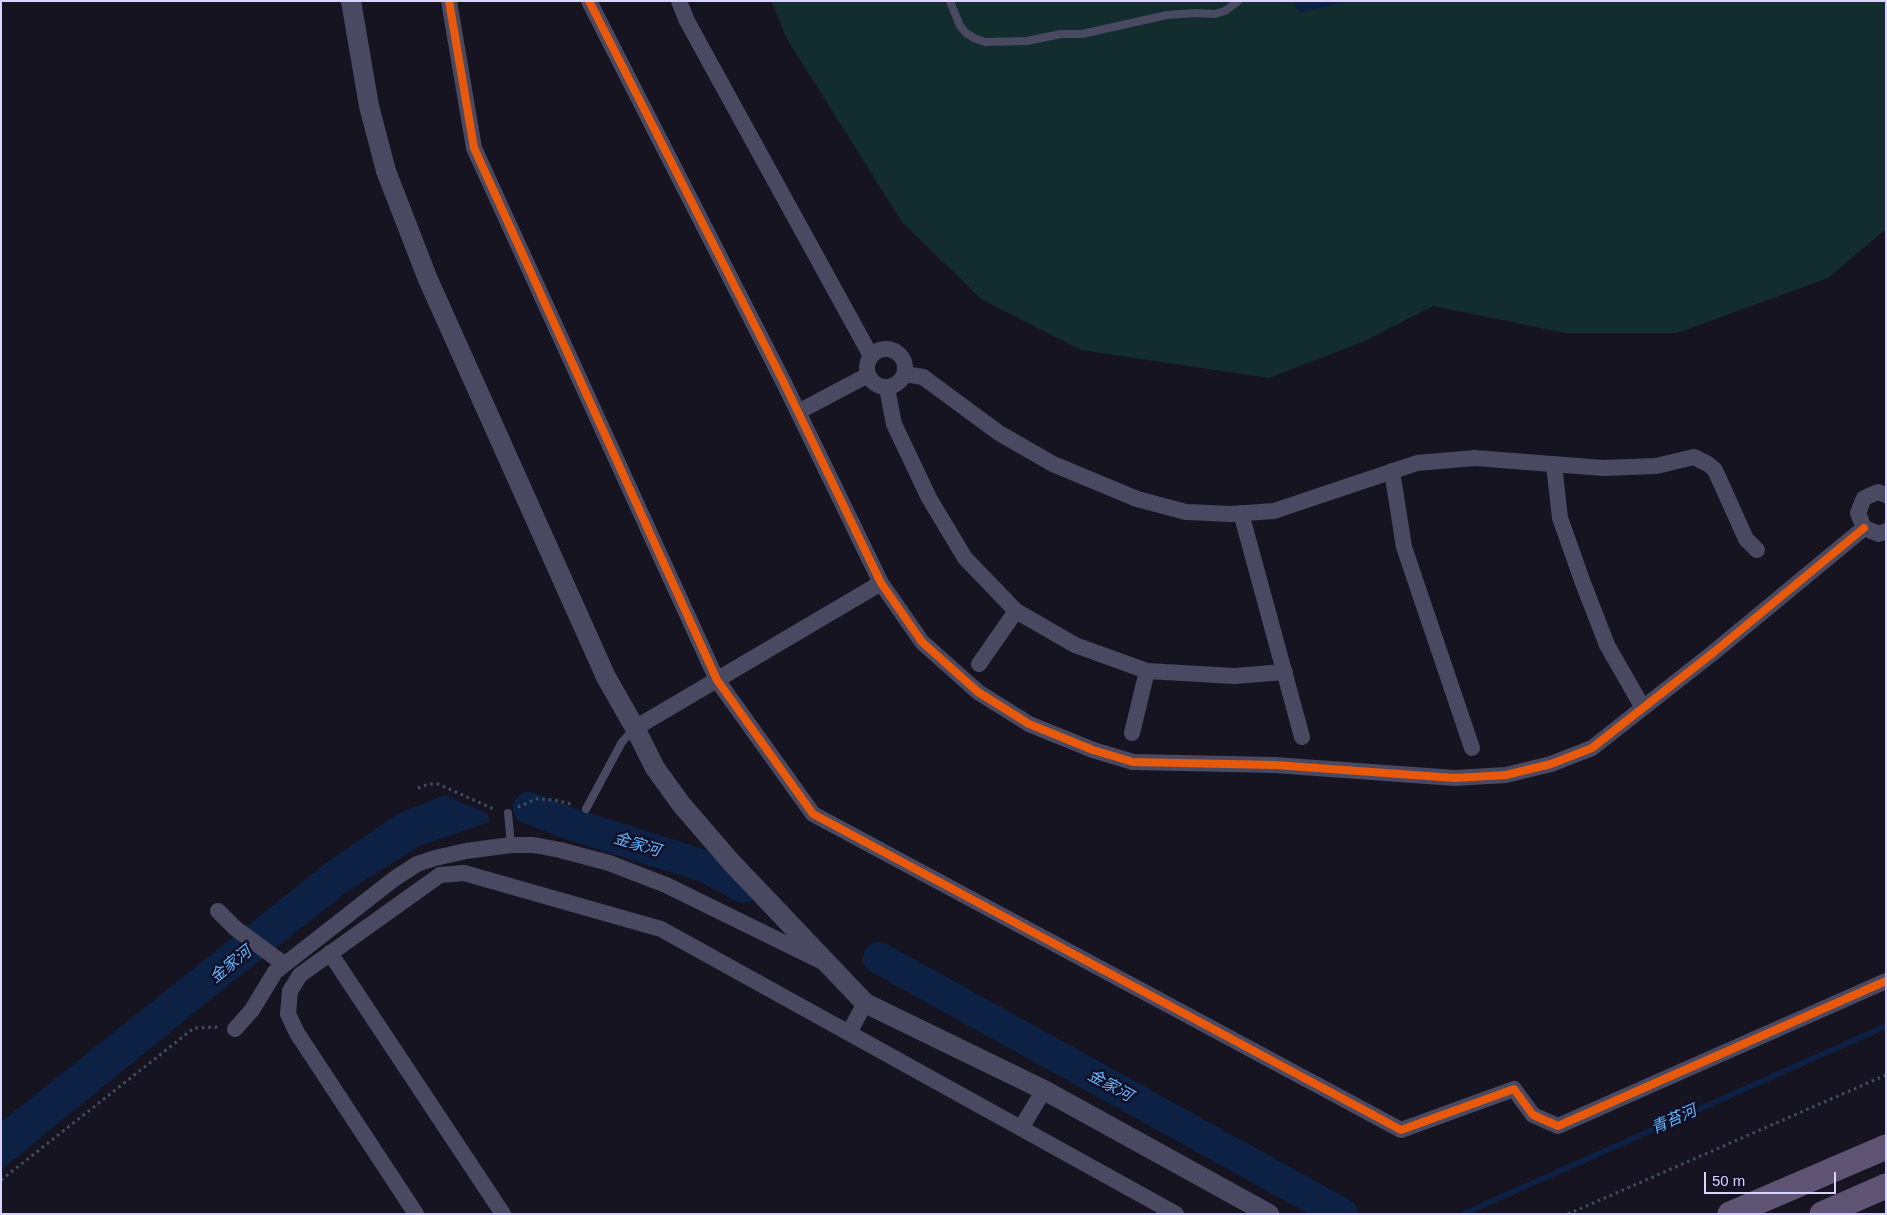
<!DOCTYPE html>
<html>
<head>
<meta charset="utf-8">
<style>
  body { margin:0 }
  #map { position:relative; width:1887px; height:1215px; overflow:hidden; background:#161421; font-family:Helvetica,sans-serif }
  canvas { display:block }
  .frame { position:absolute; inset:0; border:2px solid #d9d4ff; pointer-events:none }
  .scale { position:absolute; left:1704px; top:1172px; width:132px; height:22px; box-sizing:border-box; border:2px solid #d9d4ff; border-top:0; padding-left:6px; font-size:15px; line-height:18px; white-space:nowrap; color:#d9d4ff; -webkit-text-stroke:4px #130f26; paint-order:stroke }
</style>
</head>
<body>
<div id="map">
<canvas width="1887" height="1215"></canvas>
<div class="frame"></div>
<div class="scale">50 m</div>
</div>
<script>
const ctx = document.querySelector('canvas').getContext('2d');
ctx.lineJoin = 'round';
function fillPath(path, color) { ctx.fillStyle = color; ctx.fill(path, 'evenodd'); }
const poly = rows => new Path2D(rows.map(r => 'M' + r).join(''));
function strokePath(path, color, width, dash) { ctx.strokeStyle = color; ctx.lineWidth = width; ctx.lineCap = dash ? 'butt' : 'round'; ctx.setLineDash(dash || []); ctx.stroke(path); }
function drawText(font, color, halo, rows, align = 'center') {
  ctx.font = font + ' Helvetica,"Noto Sans SC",sans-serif'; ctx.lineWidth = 5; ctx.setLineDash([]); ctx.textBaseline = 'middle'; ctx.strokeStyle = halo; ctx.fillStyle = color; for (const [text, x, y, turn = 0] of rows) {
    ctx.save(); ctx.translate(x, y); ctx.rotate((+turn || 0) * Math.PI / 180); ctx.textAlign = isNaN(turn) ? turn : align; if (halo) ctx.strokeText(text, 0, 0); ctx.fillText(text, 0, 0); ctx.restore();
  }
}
fillPath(poly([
  [771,1,1886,1,1886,229,1828,278,1677,333,1565,333,1433,306,1365,341,1269,378,1081,350,981,299,902,222,787,39]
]), '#132c2d');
fillPath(poly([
  [1294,1,1350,1,1299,13],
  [445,795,488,814,489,822,419,846,347,892,227,986,1,1170,1,1122,326,863,397,814]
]), '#0d2144');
strokePath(poly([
  [1463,1214,1886,1026]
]), '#0d2144', 5.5);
strokePath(poly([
  [529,808,568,823,704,866,743,887],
  [879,958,1342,1214]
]), '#0d2144', 32);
strokePath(poly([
  [418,788,429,784,438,784,496,810],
  [518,807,536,799,555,800,574,805],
  [1,1180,194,1028,220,1027],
  [1568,1214,1886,1075]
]), '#44505f', 3, [2.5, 4]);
strokePath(poly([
  [950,1,960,26,966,33,974,38,985,42,1027,41,1061,34,1082,34,1167,15,1196,13,1215,14,1225,11,1238,1],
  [586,809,622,742,634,729],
  [508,813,511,845]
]), '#4a4962', 8);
strokePath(poly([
  [449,1,474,148,717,680,813,814,1401,1130,1514,1089,1533,1115,1558,1126,1886,981],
  [589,1,783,381,881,583,922,642,978,692,1029,724,1093,750,1133,762,1275,765,1455,778,1506,775,1551,764,1592,748,1714,652,1864,528],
  [679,1,687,21,871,356],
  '867 368a19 19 0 1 1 38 0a19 19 0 1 1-38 0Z',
  [905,374,923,377,999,433,1053,464,1137,499,1186,512,1231,514,1274,511,1417,463,1475,458,1603,468,1656,466,1694,457,1708,464,1715,470,1746,539,1757,550],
  [887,388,894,424,929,498,965,558,1016,611,1075,645,1147,671,1234,676,1285,672],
  [798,412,868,375],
  [1554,465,1560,518,1583,583,1607,645,1643,708],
  [1392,471,1404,547,1472,748],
  [1886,495,1878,492,1864,498,1858,513,1864,528,1879,534,1886,531],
  [1241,513,1302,737],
  [979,664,1016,611],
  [635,728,881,583],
  [1132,733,1147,671],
  [218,911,235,928,284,964],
  [330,953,503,1214],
  [235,1029,252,1010,275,972,394,879,417,864,435,858,466,851,511,845,534,845,560,850,609,863,666,885,823,962],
  [849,1033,865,1003],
  [1021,1128,1044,1090],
  [416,1214,297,1033,288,1014,290,991,300,975,440,875,464,873,661,929,1176,1214]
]), '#4a4962', 16);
strokePath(poly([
  [351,1,369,106,386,171,427,277,606,677,635,728,655,768,681,804,731,862,865,1003,1044,1090,1269,1214]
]), '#4a4962', 20);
strokePath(poly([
  [1730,1214,1886,1147],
  [1822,1214,1886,1186]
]), '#5e5373', 25);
strokePath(poly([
  [449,1,474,148,717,680,813,814,1401,1130,1514,1089,1533,1115,1558,1126,1886,981],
  [589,1,783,381,881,583,922,642,978,692,1029,724,1093,750,1133,762,1275,765,1455,778,1506,775,1551,764,1592,748,1714,652,1864,528]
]), '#e8590c', 8);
drawText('italic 16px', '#62b6ff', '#130f26', [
  ["金家河",637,845,17],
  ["金家河",231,965,-39],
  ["金家河",1110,1086,29],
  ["青苔河",1674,1120,-24]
]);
</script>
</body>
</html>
